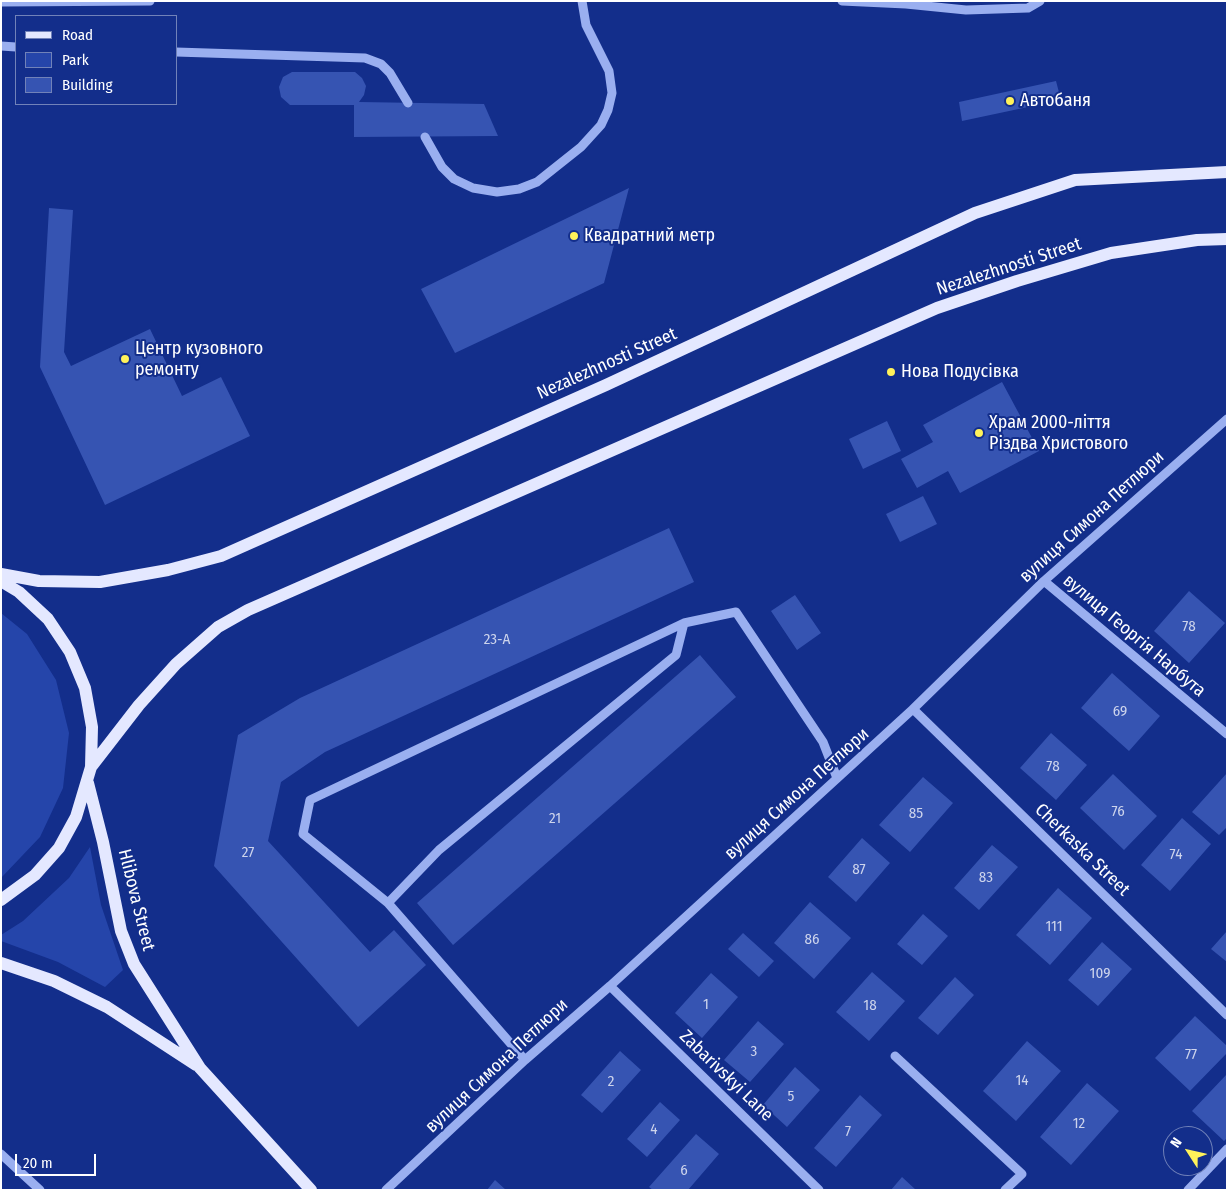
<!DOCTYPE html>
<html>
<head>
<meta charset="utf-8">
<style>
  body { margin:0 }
  #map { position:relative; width:1228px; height:1191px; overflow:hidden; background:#132e8b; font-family:"Fira Sans Condensed",sans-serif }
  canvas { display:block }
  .frame { position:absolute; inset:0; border:2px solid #fff; pointer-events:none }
  .legend { position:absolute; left:15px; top:15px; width:162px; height:90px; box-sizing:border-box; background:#132e8b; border:1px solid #7182b9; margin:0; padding:6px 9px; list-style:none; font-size:15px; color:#fff }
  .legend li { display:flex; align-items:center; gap:10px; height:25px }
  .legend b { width:25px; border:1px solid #7182b9 }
  .north { position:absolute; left:1163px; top:1126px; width:50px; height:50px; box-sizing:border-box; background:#132e8b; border:1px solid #7182b9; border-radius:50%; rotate:305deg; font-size:14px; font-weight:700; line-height:20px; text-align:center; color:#fff }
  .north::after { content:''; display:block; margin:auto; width:18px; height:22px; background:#fff25a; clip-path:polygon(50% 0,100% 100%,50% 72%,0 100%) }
  .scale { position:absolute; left:15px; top:1154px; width:81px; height:22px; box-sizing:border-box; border:2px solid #fff; border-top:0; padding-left:6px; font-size:15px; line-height:18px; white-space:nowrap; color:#fff; -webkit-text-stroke:4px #132e8b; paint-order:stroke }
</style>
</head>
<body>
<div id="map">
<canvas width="1228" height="1191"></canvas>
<div class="frame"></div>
<ul class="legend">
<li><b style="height:6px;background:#e4e8ff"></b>Road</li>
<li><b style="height:14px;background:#2545aa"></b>Park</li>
<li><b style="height:14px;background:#3654b2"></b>Building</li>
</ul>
<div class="north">N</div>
<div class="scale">20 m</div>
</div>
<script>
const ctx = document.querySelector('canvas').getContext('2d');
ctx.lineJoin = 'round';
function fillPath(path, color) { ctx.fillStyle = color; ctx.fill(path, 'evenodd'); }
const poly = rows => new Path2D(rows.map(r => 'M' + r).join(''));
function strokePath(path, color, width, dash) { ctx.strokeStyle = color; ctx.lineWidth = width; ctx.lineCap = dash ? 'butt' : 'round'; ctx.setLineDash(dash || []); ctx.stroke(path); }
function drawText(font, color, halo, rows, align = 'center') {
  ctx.font = font + ' "Fira Sans Condensed",sans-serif'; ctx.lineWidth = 4; ctx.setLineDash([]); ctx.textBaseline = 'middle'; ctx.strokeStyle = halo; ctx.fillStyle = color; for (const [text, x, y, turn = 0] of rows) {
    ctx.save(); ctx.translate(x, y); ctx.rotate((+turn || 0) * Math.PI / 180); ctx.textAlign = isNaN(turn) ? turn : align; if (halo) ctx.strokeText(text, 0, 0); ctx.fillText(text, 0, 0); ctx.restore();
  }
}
fillPath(poly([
  [1,613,27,634,56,680,69,733,63,788,40,837,1,878],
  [90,847,101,905,123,970,105,987,58,962,1,941,1,935,23,921,69,878]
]), '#2545aa');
fillPath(poly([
  [292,72,355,72,362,78,366,86,364,95,359,102,484,104,498,136,354,137,354,105,290,105,281,97,279,87,283,77],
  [1056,81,1061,100,962,121,959,102],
  [629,188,604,283,455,353,421,289],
  [49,208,73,210,64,352,71,366,150,329,182,396,221,377,250,436,105,505,40,367],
  [1002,382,1039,451,960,493,948,471,917,488,901,459,933,442,923,425],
  [887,421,901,451,863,469,849,439],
  [923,496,937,524,900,542,886,514],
  [669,528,694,582,325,752,281,782,268,841,370,952,394,930,426,965,358,1027,214,866,238,735,300,698],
  [1189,591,1225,623,1189,663,1154,631],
  [795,595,821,633,797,650,771,611],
  [700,655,736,697,453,945,417,903],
  [1112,673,1160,716,1129,751,1081,708],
  [1051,733,1087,765,1056,800,1020,768],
  [1227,773,1227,827,1219,835,1192,812],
  [1113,774,1157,816,1124,850,1080,808],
  [923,777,953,803,910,852,879,825],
  [1182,818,1211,844,1170,891,1141,865],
  [862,838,890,863,856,902,828,877],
  [992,845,1018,867,979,910,954,888],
  [1058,888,1092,918,1050,965,1016,935],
  [810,902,851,938,814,979,774,943],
  [923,914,948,936,922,965,897,944],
  [1227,931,1227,962,1211,949],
  [743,933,774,961,759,977,728,949],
  [1102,942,1132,969,1098,1006,1068,980],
  [872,972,905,1001,869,1041,836,1012],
  [711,973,738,997,702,1038,675,1013],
  [955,977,974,995,938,1035,918,1018],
  [1195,1016,1227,1046,1227,1053,1190,1091,1155,1058],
  [758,1021,784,1044,750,1082,724,1060],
  [1027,1041,1061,1071,1016,1121,983,1091],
  [620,1051,641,1070,602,1113,581,1095],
  [795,1067,820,1090,787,1127,763,1105],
  [1227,1074,1227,1138,1224,1141,1192,1111],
  [1087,1083,1119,1111,1071,1165,1040,1137],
  [860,1095,882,1115,836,1167,814,1148],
  [660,1102,680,1120,647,1157,627,1139],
  [696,1134,719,1154,688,1190,653,1190,649,1187],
  [902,1177,916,1190,891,1190],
  [495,1180,506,1190,487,1190]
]), '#3654b2');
strokePath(poly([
  [842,1,906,4,966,10,1028,8,1040,1],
  [1,2,150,1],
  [1,46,16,47],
  [176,52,365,58,381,64,390,73,408,103],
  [425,137,442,167,454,179,473,188,497,192,519,189,537,182,581,147,601,125,608,110,612,93,609,71,586,25,582,1],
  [1044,581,1227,734],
  [913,709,1227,1015],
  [388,903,439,850,676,655,684,623],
  [610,986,819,1190],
  [895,1056,1022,1174,1005,1190],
  [525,1060,388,903,303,834,310,800,684,623,736,612,823,742,837,778],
  [1,1154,40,1190],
  [386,1190,525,1060,610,986,913,709,1044,581,1227,419],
  [1188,1190,1227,1149]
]), '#9aaff0', 9);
strokePath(poly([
  [1,574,39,581,100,582,168,570,221,556,606,385,975,213,1075,180,1227,172],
  [1,581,19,592,48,619,70,652,85,688,92,727,91,767,76,817,59,848,35,875,1,900],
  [91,767,139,705,176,664,218,627,248,610,937,308,1017,281,1111,253,1197,240,1227,239],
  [88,783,103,842,121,931,134,964,200,1068,311,1190],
  [1,963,54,981,107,1007,196,1065]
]), '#e4e8ff', 12);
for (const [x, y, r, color] of [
  [1010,101,5,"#fff25a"],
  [574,236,5,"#fff25a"],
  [125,359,5,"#fff25a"],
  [891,372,5,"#fff25a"],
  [979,433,5,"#fff25a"]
]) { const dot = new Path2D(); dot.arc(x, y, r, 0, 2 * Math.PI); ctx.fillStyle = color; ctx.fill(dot); strokePath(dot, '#132e8b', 2); }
drawText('15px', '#cdd4ec', null, [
  ["78",1189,627],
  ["23-А",497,640],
  ["69",1120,712],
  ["78",1053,767],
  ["76",1118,812],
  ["85",916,814],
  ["21",555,819],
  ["27",248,853],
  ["74",1176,855],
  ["87",859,870],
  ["83",986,878],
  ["111",1054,927],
  ["86",812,940],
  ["109",1100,974],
  ["1",706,1005],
  ["18",870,1006],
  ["3",754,1052],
  ["77",1191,1055],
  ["14",1022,1081],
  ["2",611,1082],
  ["5",791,1097],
  ["12",1079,1124],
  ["4",654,1130],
  ["7",848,1132],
  ["6",684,1171]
]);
drawText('18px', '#fff', '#132e8b', [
  ["Автобаня",1020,101],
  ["Квадратний метр",584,236],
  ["Центр кузовного",135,349],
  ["ремонту",135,370],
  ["Нова Подусівка",901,372],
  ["Храм 2000-ліття",989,423],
  ["Різдва Христового",989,444]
], 'left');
drawText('18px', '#fff', '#132e8b', [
  ["Nezalezhnosti Street",1009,267,-18],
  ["Nezalezhnosti Street",607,364,-24],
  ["вулиця Симона Петлюри",1092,517,-42],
  ["вулиця Георгія Нарбута",1134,636,40],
  ["вулиця Симона Петлюри",797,794,-42],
  ["Cherkaska Street",1082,850,44],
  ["Hlibova Street",136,900,76],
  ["вулиця Симона Петлюри",497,1066,-43],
  ["Zabarivskyi Lane",726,1076,44]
]);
</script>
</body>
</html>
